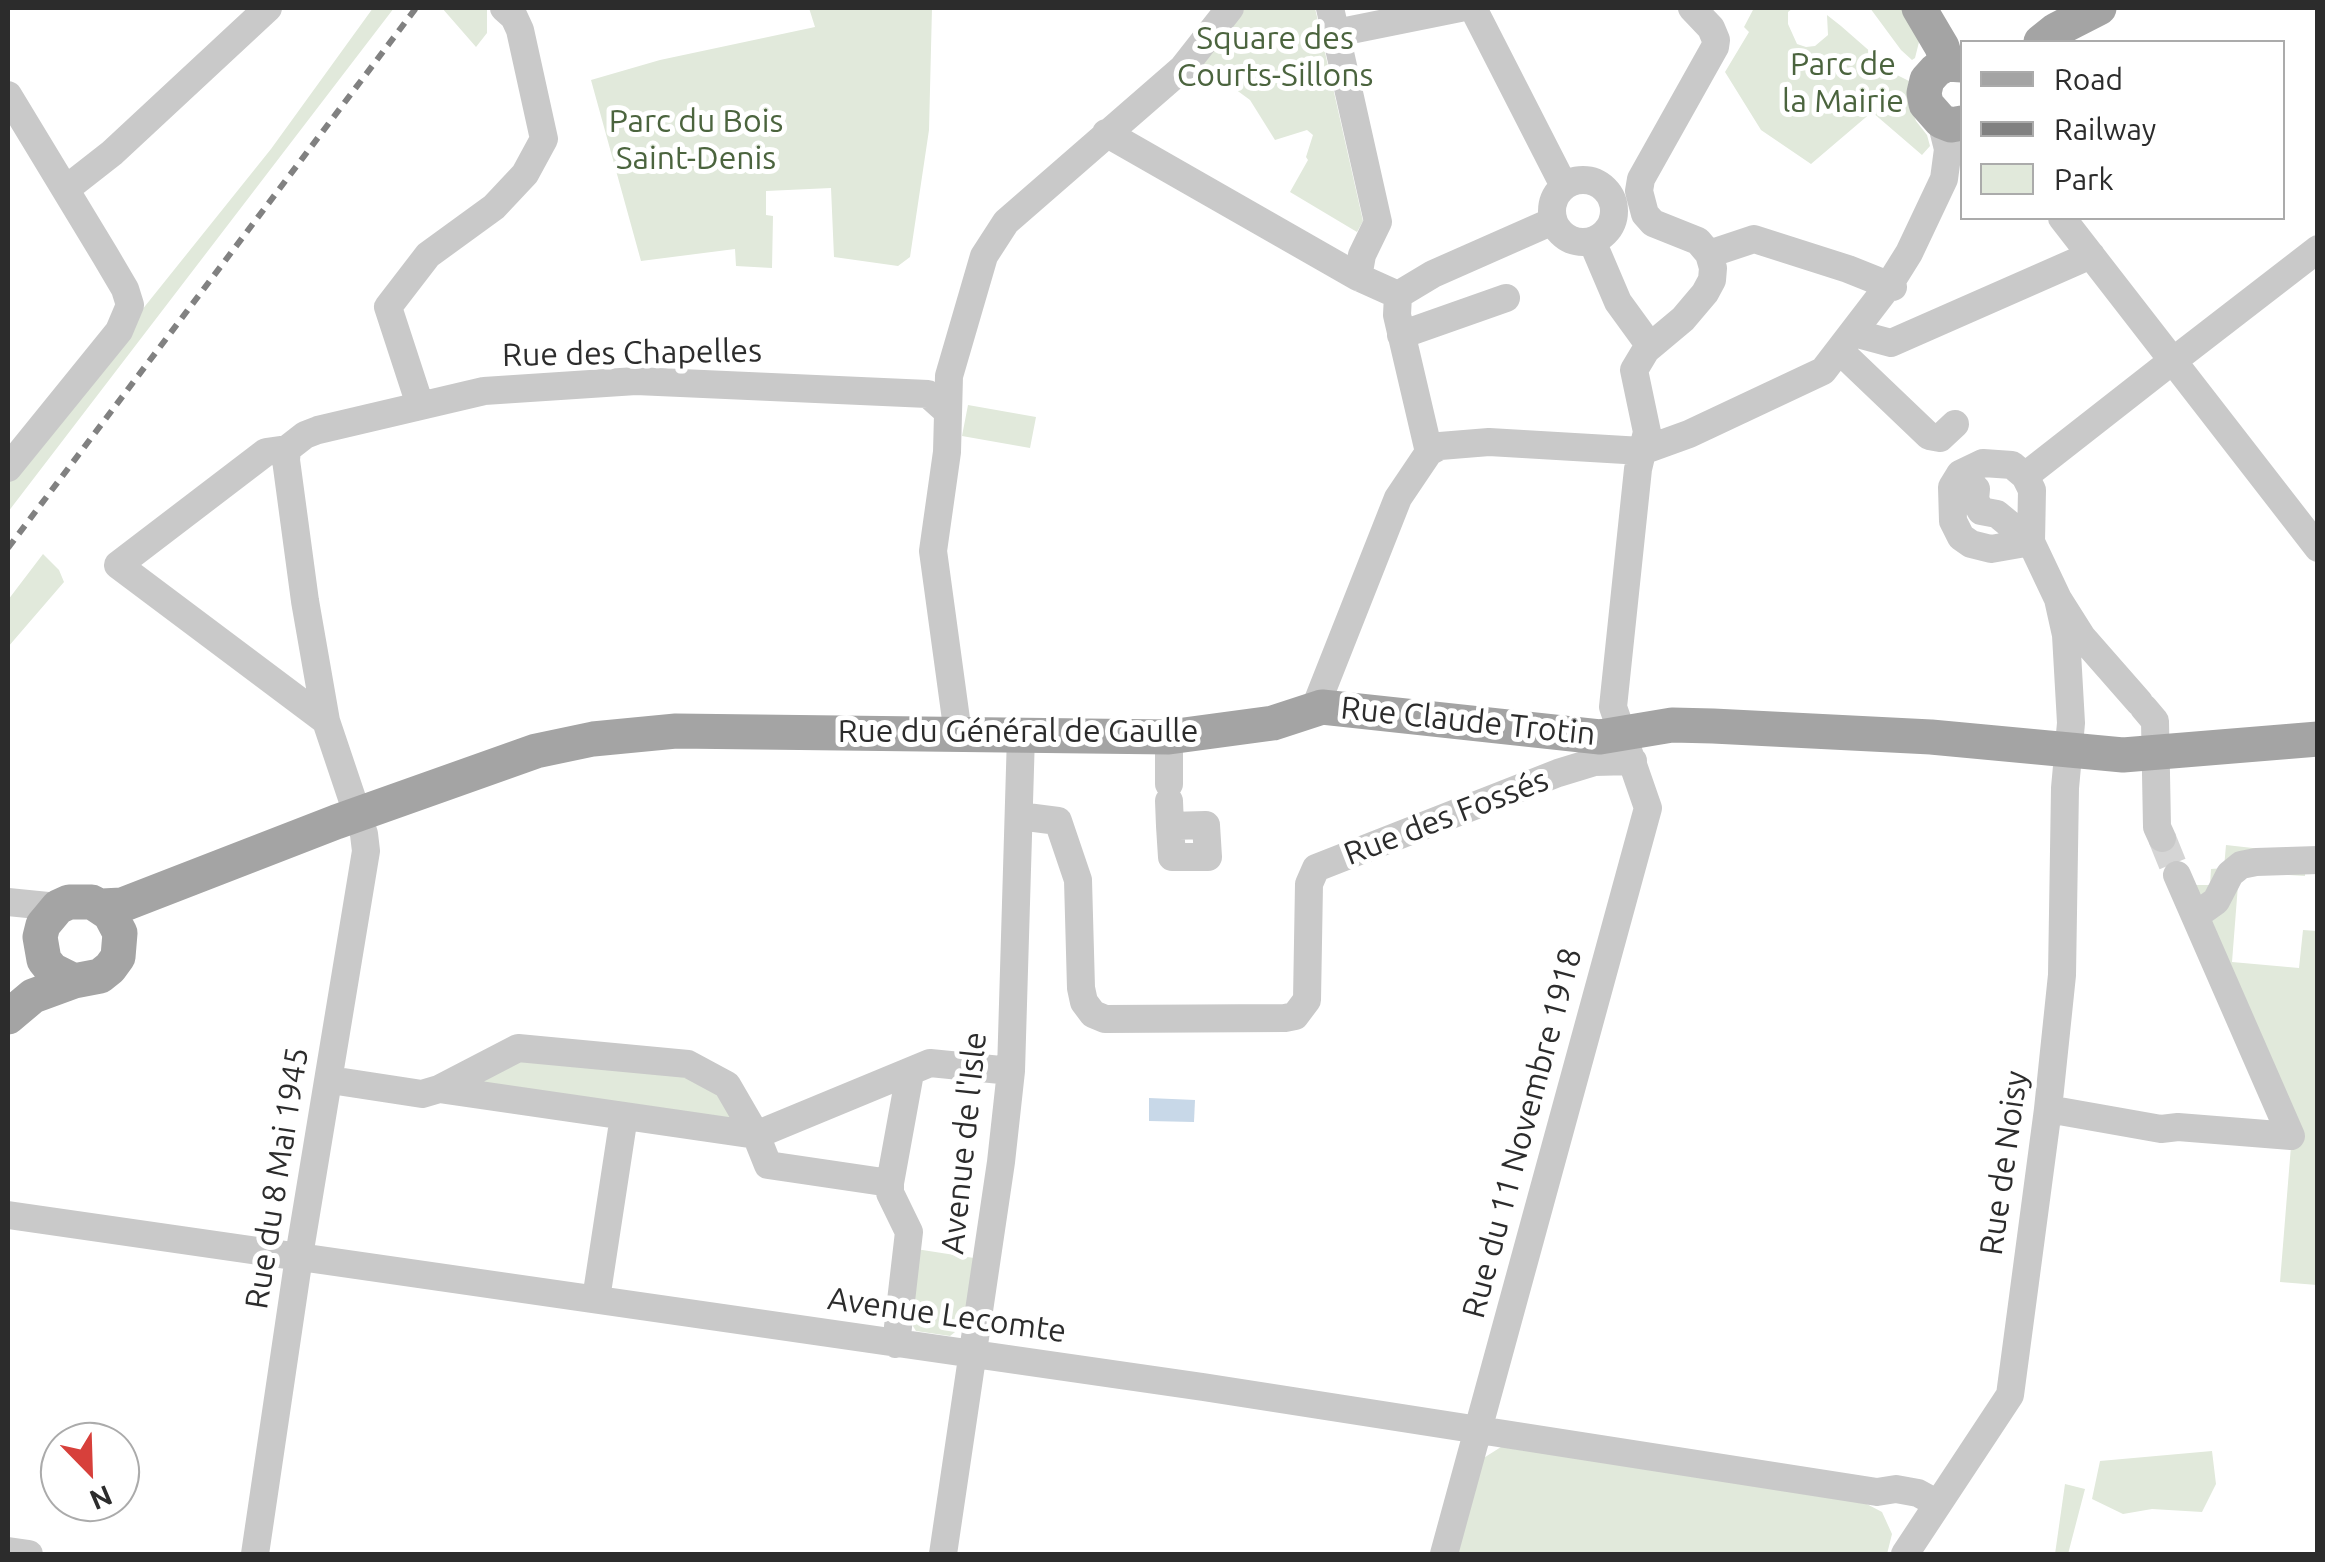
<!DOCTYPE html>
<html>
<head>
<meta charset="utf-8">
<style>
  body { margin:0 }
  #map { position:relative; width:2325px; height:1562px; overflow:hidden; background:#fff; font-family:Ubuntu,sans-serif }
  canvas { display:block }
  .frame { position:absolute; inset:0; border:10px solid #2c2c2c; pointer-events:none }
  .legend { position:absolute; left:1960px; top:40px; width:325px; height:180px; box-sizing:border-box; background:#fff; border:2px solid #ababab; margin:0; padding:12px 18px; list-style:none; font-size:30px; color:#2c2c2c }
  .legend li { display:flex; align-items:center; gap:20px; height:50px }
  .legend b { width:50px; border:2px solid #ababab }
  .north { position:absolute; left:40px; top:1422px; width:100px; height:100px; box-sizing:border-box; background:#fff; border:2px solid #ababab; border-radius:50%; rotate:157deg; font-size:28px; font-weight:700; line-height:40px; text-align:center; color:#2c2c2c }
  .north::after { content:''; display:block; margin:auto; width:35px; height:45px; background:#d7403b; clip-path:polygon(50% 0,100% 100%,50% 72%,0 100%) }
</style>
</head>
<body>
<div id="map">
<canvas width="2325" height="1562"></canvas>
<div class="frame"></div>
<ul class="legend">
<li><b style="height:12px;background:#a4a4a4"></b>Road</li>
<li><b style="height:12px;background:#818181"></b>Railway</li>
<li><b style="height:28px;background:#e1e9db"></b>Park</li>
</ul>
<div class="north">N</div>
</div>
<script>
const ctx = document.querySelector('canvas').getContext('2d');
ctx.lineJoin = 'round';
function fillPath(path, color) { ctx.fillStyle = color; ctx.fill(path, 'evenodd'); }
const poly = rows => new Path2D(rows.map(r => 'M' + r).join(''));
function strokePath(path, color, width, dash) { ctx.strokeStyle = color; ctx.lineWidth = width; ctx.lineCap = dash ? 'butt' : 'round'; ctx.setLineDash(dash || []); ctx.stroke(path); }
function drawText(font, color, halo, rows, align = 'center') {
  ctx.font = font + ' Ubuntu,sans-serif'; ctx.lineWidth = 10; ctx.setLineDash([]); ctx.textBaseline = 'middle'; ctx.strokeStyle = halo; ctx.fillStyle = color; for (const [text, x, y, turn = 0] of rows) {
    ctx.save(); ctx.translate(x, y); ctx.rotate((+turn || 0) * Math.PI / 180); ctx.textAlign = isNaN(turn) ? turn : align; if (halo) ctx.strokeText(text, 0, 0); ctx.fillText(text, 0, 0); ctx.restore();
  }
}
fillPath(poly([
  [373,8,394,8,8,512,8,477,271,149],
  [442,8,487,8,487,33,476,47],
  [809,8,932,8,929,130,910,257,898,266,834,257,831,188,766,191,766,215,773,216,772,268,736,266,735,249,641,261,591,80,660,60,815,27],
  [1243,8,1315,8,1363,221,1357,232,1290,192,1308,160,1306,157,1313,135,1307,130,1275,140,1250,100,1201,64],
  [1754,8,1793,8,1788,12,1788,24,1797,44,1806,47,1815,46,1828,35,1827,15,1841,26,1897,75,1909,81,1907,96,1916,121,1927,135,1930,146,1922,155,1872,112,1811,164,1761,130,1725,72,1749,32,1744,27],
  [1870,8,1911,8,1920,38,1915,58,1912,60,1901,50],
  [968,405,1036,417,1030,448,962,436],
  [43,554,59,570,64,582,8,647,8,600],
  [2226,845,2306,854,2305,876,2239,872,2232,962,2299,968,2303,930,2317,931,2317,1285,2280,1282,2291,1146,2187,885,2210,885,2211,869,2224,868],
  [518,1048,688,1064,756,1135,439,1089],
  [916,1249,974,1258,964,1325,950,1336,916,1331,906,1315],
  [1501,1447,1861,1501,1882,1512,1892,1534,1887,1554,1457,1554,1482,1459],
  [2212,1451,2216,1484,2202,1512,2152,1509,2123,1514,2092,1499,2100,1461],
  [2065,1484,2085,1489,2068,1554,2055,1554]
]), '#e1e9db');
fillPath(poly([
  [1149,1098,1195,1100,1194,1122,1149,1121]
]), '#c8d8e8');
strokePath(poly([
  [2162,838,2177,875]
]), '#d5d5d5', 28, [28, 14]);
strokePath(poly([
  [1330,8,1378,222,1362,255,1358,277,1398,295,1397,315,1429,452],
  [1473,8,1564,186],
  [1336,33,1460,8],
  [8,95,105,255,125,289,130,305,119,331,8,468],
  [1106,133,1358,277],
  '1552 211a31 31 0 1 1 62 0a31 31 0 1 1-62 0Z',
  [66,189,112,153,268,8],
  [2062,218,2318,548],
  [1592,241,1618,302,1650,346],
  [1709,254,1754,239,1848,269,1893,287],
  [1398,295,1433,274,1553,221],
  [1854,333,1891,343,2091,255],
  [1401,335,1506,298],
  [1840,351,1929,436,1940,438,1955,424],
  [2173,361,2318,249],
  [420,405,388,307,428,255,494,207,525,174,544,139,520,30,514,17,504,8],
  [1960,474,1976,489,1975,500,1981,511,1997,514,2031,542],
  [2025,476,2032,490,2031,542,2058,599,2082,637,2139,702],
  [2031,542,1991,549,1971,544,1961,537,1953,521,1952,487,1960,474,1983,463,2012,465,2025,476,2163,368],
  [1315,708,1398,498,1429,452,1440,446,1489,442,1642,451,1689,434,1823,371,1889,285,1909,253,1944,179,1948,149,1941,121],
  [2144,708,2155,721,2157,827,2162,838],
  [326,721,118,565,266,452,287,449,305,435,318,430,484,391,636,381,928,394,947,411],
  [958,734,933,551,947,452,949,376,984,256,1006,222,1183,68,1230,8],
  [1169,737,1169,784],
  [1169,801,1170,826,1172,857,1208,857,1206,825,1170,826],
  [1019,816,1058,821,1078,880,1081,988,1084,1002,1093,1014,1105,1019,1285,1018,1295,1016,1307,1000,1309,884,1316,868,1558,773,1594,762,1633,761],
  [8,902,58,907],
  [2195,916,2216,901,2230,874,2241,865,2256,862,2318,860],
  [337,1081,422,1094,439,1089,518,1048,688,1064,727,1085,756,1135,768,1165,890,1183],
  [439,1089,756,1135,930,1063,1011,1071],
  [2048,1109,2161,1129,2178,1127,2291,1136,2177,875],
  [8,1215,1203,1387,1877,1492,1896,1489,1918,1493,1938,1504],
  [596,1299,624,1116],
  [896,1344,909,1232,890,1193,890,1183,910,1073],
  [8,1551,29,1554],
  [255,1554,300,1250,366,851,364,834,326,721,305,601,286,460,287,449],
  [943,1554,1001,1162,1011,1071,1021,735],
  [1444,1554,1648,808,1613,707,1638,469,1647,432,1634,370,1646,350,1683,319,1705,293,1712,280,1713,268,1709,254,1698,241,1653,223,1645,214,1639,191,1641,179,1715,47,1716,40,1711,28,1692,8],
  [1905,1554,2010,1395,2048,1109,2062,975,2065,788,2071,723,2066,635,2058,599]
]), '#c9c9c9', 28);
strokePath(poly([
  [1919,8,1942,47,1947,64],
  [2041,42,2056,30,2099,8],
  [1962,65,1947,64,1936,70,1927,80,1924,93,1926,104,1941,121,1951,125,1962,123],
  [102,906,122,905,336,822,536,751,593,739,676,731,1169,737,1273,723,1322,707,1600,737,1672,725,1713,726,1931,737,2123,755,2318,739],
  [8,1017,33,996,74,981,100,976,110,968,118,957,120,933,110,914,92,902,69,902,58,907,43,925,40,937,44,960,52,970,74,981]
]), '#a4a4a4', 35);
strokePath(poly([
  [8,548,416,8]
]), '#818181', 6, [10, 8]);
drawText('32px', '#4b643e', '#fff', [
  ["Square des",1275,38],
  ["Courts-Sillons",1275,75],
  ["Parc de",1843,64],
  ["la Mairie",1843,101],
  ["Parc du Bois",696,121],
  ["Saint-Denis",696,158]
]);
drawText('32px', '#2c2c2c', '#fff', [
  ["Rue des Chapelles",632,353,-1],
  ["Rue Claude Trotin",1468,721,6],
  ["Rue du Général de Gaulle",1018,731],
  ["Rue des Fossés",1446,817,-21],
  ["Rue du 11 Novembre 1918",1522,1133,-75],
  ["Avenue de l'Isle",964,1143,-84],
  ["Rue de Noisy",2004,1163,-82],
  ["Rue du 8 Mai 1945",277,1178,-81],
  ["Avenue Lecomte",947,1315,8]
]);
</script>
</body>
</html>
